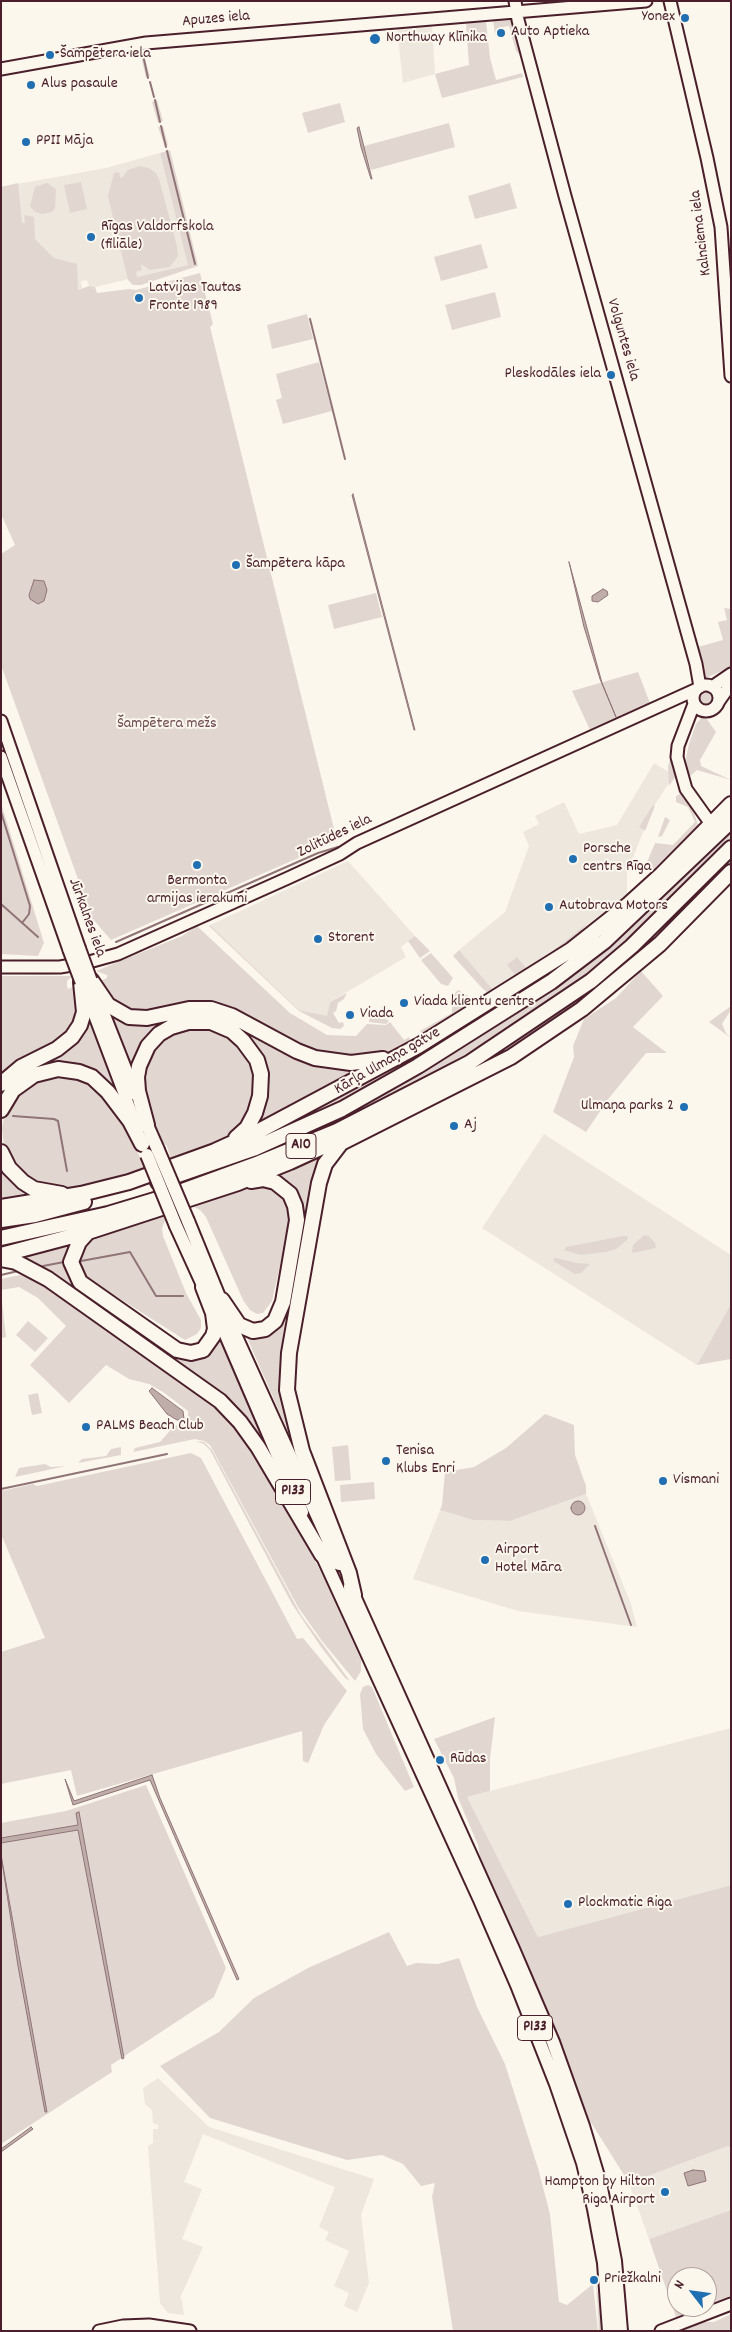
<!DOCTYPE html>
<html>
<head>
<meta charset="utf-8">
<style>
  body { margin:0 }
  #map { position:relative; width:732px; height:2332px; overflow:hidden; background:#fbf7ec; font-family:Dekko,sans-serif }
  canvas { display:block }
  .frame { position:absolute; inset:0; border:2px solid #4a1f2b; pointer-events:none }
  .north { position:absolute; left:667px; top:2267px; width:50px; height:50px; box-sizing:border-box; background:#fbf7ec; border:1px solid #b4a19f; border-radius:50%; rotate:300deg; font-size:14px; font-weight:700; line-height:20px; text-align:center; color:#4a1f2b }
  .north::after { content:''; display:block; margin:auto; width:18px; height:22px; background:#1f6fb2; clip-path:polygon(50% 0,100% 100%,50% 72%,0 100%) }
</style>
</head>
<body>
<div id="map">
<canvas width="732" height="2332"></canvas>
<div class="frame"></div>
<div class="north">N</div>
</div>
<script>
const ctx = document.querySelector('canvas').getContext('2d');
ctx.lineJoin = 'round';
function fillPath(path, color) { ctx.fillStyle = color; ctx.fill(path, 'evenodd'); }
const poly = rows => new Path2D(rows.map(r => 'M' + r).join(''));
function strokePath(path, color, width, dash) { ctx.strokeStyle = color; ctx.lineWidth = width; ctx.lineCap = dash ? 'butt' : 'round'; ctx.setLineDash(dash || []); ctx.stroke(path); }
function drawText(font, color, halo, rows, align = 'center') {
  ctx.font = font + ' Dekko,sans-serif'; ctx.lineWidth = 4; ctx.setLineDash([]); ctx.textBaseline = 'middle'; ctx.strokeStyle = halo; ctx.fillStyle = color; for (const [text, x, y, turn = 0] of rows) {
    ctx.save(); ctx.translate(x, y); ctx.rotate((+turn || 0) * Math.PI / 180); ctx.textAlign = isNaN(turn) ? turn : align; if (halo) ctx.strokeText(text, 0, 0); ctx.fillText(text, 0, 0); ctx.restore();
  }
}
fillPath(poly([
  [432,26,435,74,403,83,397,27],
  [160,153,189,265,95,287,89,286,87,280,81,281,82,288,78,290,1,304,1,187,106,168],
  [654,763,674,775,652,809,627,873,627,895,495,992,459,950,505,912,529,846,523,832,539,824,535,816,564,802,579,834,617,825],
  [348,861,415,936,401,947,406,957,330,1002,327,1017,299,1010,210,925],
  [544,1134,731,1255,731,1304,697,1365,482,1228],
  [586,1494,631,1604,637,1627,518,1611,413,1579,440,1510,473,1520,510,1521],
  [731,1728,731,1885,538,1937,467,1797],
  [158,2078,209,2127,374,2179,361,2215,369,2283,357,2312,344,2306,349,2293,334,2286,349,2251,325,2240,329,2232,319,2227,335,2187,203,2134,184,2182,202,2189,182,2239,203,2247,180,2298,182,2300,184,2315,168,2313,160,2303,148,2146,153,2143,153,2129,158,2129,158,2125,153,2123,152,2110,145,2104,143,2088],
  [728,2146,731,2148,731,2210,649,2239,629,2183]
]), '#eee7de');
fillPath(poly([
  [493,19,512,19,522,53,519,54,516,51,509,26,498,28,500,35,495,35],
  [486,21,490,58,496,80,522,73,523,77,442,98,435,74,469,65,466,23],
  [142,50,150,76,146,78,140,52],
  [157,100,163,121,158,123,152,102],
  [340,103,345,122,308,133,302,113],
  [449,123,455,147,371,170,364,146],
  [163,126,168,145,165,147,158,127],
  [170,150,198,266,141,285,133,285,128,280,108,196,114,173,119,172,121,179,128,170,139,166,149,168,156,173,159,179,177,246,178,256,170,267,150,270,141,264,142,270,136,272,137,277,188,265,160,153],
  [81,182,87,209,70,213,64,185],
  [18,183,22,223,25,223,24,215,34,217,35,239,54,258,77,264,78,290,89,286,95,287,97,293,129,289,136,290,200,273,213,324,210,327,337,841,111,940,92,918,1,665,1,554,15,545,1,514,1,187],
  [47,183,56,189,55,208,52,212,42,214,35,212,30,206,35,187],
  [510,183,517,208,475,219,468,196],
  [481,244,488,268,441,281,434,257],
  [495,292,501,317,452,330,445,305],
  [307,314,313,339,272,349,267,325],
  [319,362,332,411,283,424,276,400,282,398,276,374],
  [376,593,382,617,334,629,328,605],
  [724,608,731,609,731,667,706,678,698,647,723,640,718,622,727,620],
  [638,672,650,703,590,730,572,691],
  '698 698a8 8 0 1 1 16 0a8 8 0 1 1-16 0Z',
  [704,715,716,732,700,760,701,766,731,780,697,770,688,778,686,758,689,744,696,724],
  [673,750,676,776,669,786,668,766],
  [680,794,685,795,696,811,694,813,698,825,693,834,652,874,645,867,655,843,673,845,695,822,688,807,676,802,676,796],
  [1,803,44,943,38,956,1,954],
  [653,805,655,806,645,831,639,827],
  [665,817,670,820,662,836,658,837],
  [731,829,731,838,617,950,563,994,524,1019,444,1067,328,1126,273,1150,184,1185,182,1179,246,1156,492,1026],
  [731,861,731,868,625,972,506,1055,618,971,704,883],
  [588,923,571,942,550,956,548,954],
  [210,925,299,1010,327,1016,330,1002,347,993,344,999,338,1003,336,1011,333,1013,339,1023,343,1022,344,1026,340,1029,332,1028,299,1011,209,926],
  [197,926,290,1013,327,1035,356,1036,367,1024,386,1025,390,1022,404,1040,409,1037,411,1043,404,1048,375,1058,319,1055,238,1015,152,1014,120,1010,98,982,107,978,107,975,96,971,182,936],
  [190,928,181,934,128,957,93,969,93,966],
  [415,936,430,951,420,958,408,941],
  [459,950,495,992,488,993,482,988,453,956],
  [431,953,453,978,448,986,441,984,421,960],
  [517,957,527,969,517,977,507,965],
  [70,970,71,973,45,975,1,973,1,971,45,973],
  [641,971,663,996,633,1027,667,1053,646,1053,609,1098,586,1132,553,1112,574,1057,573,1046,584,1019,616,998],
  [1,976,72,976,67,981,67,986,68,989,76,986,80,1010,66,1038,1,1078],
  [458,990,467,995,472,1006,424,1036,420,1031,452,1013,452,996],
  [731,1006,731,1010,722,1024,726,1033,731,1038,709,1022],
  [108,1011,210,1013,290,1051,359,1066,360,1070,257,1125,266,1096,239,1030,171,1022,132,1075],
  [370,1013,379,1014,389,1021,386,1024,369,1022],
  [89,1019,117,1094,61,1065,1,1100,1,1088],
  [472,1022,473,1025,354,1095,257,1140,230,1150],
  [201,1025,226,1033,247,1051,258,1080,249,1117,230,1136,172,1164,167,1146,160,1141,153,1125,142,1088,147,1057,167,1035],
  [69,1074,92,1082,121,1115,146,1171,73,1190,46,1188,22,1175,7,1154,4,1146,2,1128,5,1111,11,1100,38,1079],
  [321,1153,308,1208,285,1347,307,1475,245,1333,269,1331,301,1219,270,1174],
  [1,1162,42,1195,1,1203],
  [254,1183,282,1191,291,1216,272,1301,263,1313,257,1314,250,1310,243,1300,206,1217,200,1210,194,1207,191,1201],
  [163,1211,166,1218,162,1228,163,1236,186,1293,201,1320,201,1328,197,1334,185,1340,92,1281,83,1272,79,1263,82,1245,90,1237],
  [644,1235,649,1236,655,1243,656,1248,633,1253,632,1251,633,1245],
  [623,1236,627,1236,628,1239,616,1249,606,1252,580,1255,564,1250,566,1247],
  [74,1239,68,1264,182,1357,219,1335,287,1486,259,1439,81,1293,17,1255],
  [556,1258,577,1263,590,1264,581,1273,575,1274,555,1262,553,1259],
  [20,1275,44,1283,198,1388,236,1424,281,1497,323,1576,361,1660,361,1671,355,1681,322,1641,298,1607,210,1445,204,1441,195,1439,133,1452,135,1448,160,1442,174,1426,185,1422,188,1417,188,1411,163,1392,149,1384,129,1379,106,1365,69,1403,30,1365,66,1326,38,1298,19,1287,1,1290,1,1279],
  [1,1293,6,1337,1,1338],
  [731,1304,731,1359,697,1365],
  [28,1321,48,1338,35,1352,16,1335],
  [38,1393,42,1413,32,1415,28,1395],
  [545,1414,574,1425,575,1455,586,1486,586,1494,510,1521,473,1520,440,1510,442,1505,445,1472,474,1467,506,1448],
  [195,1441,204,1442,212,1450,301,1615,350,1681,345,1678,321,1647,292,1604,210,1450,204,1444],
  [348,1445,351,1480,335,1481,332,1447],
  [121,1447,121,1455,78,1463,82,1459,106,1456,111,1449],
  [191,1453,201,1458,297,1639,303,1638,347,1691,324,1725,308,1763,303,1761,302,1731,77,1796,71,1770,1,1784,1,1652,45,1638,1,1534,1,1491,33,1484,37,1486],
  [45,1464,51,1467,66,1466,15,1477,19,1468],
  [374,1482,375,1499,341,1502,340,1485],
  [368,1685,372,1687,414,1787,405,1791,376,1754,363,1729,360,1694,363,1687],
  [495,1717,490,1759,490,1791,467,1797,538,1937,731,1885,731,2148,728,2146,629,2183,587,2116,555,2030,481,1864,478,1845,458,1798,454,1778,434,1739],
  [146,1785,226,1968,214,1997,111,2065,112,2072,1,2144,1,1823,66,1811],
  [389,1932,407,1966,416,1963,438,1964,459,1958,477,2007,505,2064,538,2168,550,2214,559,2302,567,2305,593,2284,598,2331,453,2331,432,2197,435,2183,421,2186,403,2164,382,2155,347,2160,210,2118,160,2066,219,2032,254,1998,308,1968],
  [731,2210,731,2299,677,2320,649,2239],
  [677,2277,707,2277,707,2307,677,2307],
  [596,2283,602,2316,603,2331,599,2331],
  [731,2314,731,2331,678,2331,699,2322,714,2322]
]), '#e2d7d0');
const water = poly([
  [359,127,372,179,371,179,361,147,357,128,359,127],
  [353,494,415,730,414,730,352,495,353,494],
  [569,562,602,683,616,717,600,679,584,627,569,562],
  [34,580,44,581,47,590,44,601,38,604,30,599,29,595,34,580],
  [603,589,607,591,608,595,598,602,592,601,592,596,603,589],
  [152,1388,183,1411,184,1419,177,1420,167,1414,149,1391,152,1388],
  '571 1508a7 7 0 1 1 14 0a7 7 0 1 1-14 0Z',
  [152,1775,160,1798,239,1979,237,1980,150,1780,73,1805,65,1779,74,1801,152,1775],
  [79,1812,124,2058,122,2059,78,1830,1,1843,1,1838,78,1825,76,1813,79,1812],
  [1,1855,47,2112,45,2112,18,1966,1,1855],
  [31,2127,33,2129,1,2152,1,2149,31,2127],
  [693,2170,704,2171,706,2181,688,2186,684,2173,693,2170]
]);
fillPath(water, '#bfadaa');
strokePath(water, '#907477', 1);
strokePath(poly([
  [142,50,148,78],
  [150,82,154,97],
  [155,100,160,122],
  [161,126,166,147],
  [167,151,195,264],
  [310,319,345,459],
  [670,592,677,615],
  [1,812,30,906,29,914,22,923],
  [1,904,38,937],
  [116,942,318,853,338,847],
  [13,1116,54,1119,58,1121,67,1171],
  [81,1261,130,1252,156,1296,183,1296],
  [43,1266,64,1262],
  [1,1275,18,1271],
  [1,1489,167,1454],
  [595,1526,631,1625]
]), '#907477', 2);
const secondary = poly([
  [515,1,518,20,565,196,696,664,700,687],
  [670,1,707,158,721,227,731,376],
  [1,69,146,43,646,1],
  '693 698a13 13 0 1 1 26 0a13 13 0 1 1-26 0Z',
  [712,687,731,674],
  [719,701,731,684],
  [694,704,678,746,677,757,686,789,711,824],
  [1,721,79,947],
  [1,757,69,950],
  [1,967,60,967,89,962,118,954,288,878,340,854,357,843,697,689],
  [85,990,136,1125],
  [97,996,136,1095],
  [99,2331,123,2326,149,2325,190,2331],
  [661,2331,731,2304]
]);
const primary = poly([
  [147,1125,158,1150],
  [188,1221,228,1319,339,1564],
  [176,1226,207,1294],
  [219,1319,302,1512],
  [318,1546,480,1900,517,1985,556,2084,583,2163,594,2209,604,2263,609,2331],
  [350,1587,513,1949,553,2042,583,2126,600,2183,615,2261,621,2331]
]);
const highway = poly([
  [91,980,108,1005,129,1017,147,1018,189,1009,211,1009,232,1016,297,1051,315,1058,351,1063,383,1059],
  [1,1084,21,1067,57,1049,72,1037,80,1025,84,1012,81,982],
  [1,1110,13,1090,34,1075,58,1069,79,1072,92,1077,108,1092,130,1121,142,1144],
  [147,1125,138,1091,137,1077,139,1066,148,1046,159,1034,171,1027,188,1022,211,1022,232,1031,243,1041,257,1060,261,1074,260,1096,255,1113,247,1128,236,1138],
  [1,1152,9,1168,23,1182,34,1189,62,1194],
  [158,1182,253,1149,342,1109,418,1066,551,982,605,941,731,821],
  [1,1207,81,1194,129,1182,215,1151,257,1132,418,1046,571,950,629,904,661,875,731,804],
  [1,1220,35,1215,84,1202],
  [88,1232,79,1242,71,1262,80,1282,177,1350,191,1353,203,1350,213,1336,215,1329,213,1313,203,1287],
  [1,1238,108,1214,171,1195,259,1163,337,1131,438,1079,469,1063,591,981,632,946,731,848],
  [1,1255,88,1232,238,1183,290,1162,340,1139],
  [1,1259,16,1262,48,1279,220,1401,240,1422,258,1447,322,1555],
  [222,1300,239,1325,253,1331,265,1329,275,1321,283,1302,297,1220,295,1206,290,1194,275,1182,263,1179,251,1181],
  [354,1595,349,1573,302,1451,287,1390,289,1353,319,1183,325,1164,341,1143,511,1057,582,1009,660,944,731,872]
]);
strokePath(secondary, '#4a1f2b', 15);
strokePath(primary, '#4a1f2b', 16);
strokePath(highway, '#4a1f2b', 18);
strokePath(secondary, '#fbf7ec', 11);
strokePath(primary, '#fbf7ec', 12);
strokePath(highway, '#fbf7ec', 14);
const secondaryBridge = poly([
  [79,947,91,980],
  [69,950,81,982]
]);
const primaryBridge = poly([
  [158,1150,188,1221],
  [147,1155,176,1226]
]);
strokePath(secondaryBridge, '#4a1f2b', 15, []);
strokePath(primaryBridge, '#4a1f2b', 16, []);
strokePath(secondaryBridge, '#fbf7ec', 11);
strokePath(primaryBridge, '#fbf7ec', 12);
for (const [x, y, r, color] of [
  [685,18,5,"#1f6fb2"],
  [501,33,5,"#1f6fb2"],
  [375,39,6,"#1f6fb2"],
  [50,55,5,"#1f6fb2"],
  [31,85,5,"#1f6fb2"],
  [26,142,5,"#1f6fb2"],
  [91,237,5,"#1f6fb2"],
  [139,298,5,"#1f6fb2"],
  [611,375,5,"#1f6fb2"],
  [236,565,5,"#1f6fb2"],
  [573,859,5,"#1f6fb2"],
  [197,865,5,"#1f6fb2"],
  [549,907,5,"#1f6fb2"],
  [318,939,5,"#1f6fb2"],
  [404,1003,5,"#1f6fb2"],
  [350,1015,5,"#1f6fb2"],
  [684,1107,5,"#1f6fb2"],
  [454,1126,5,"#1f6fb2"],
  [86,1427,5,"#1f6fb2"],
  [386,1461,5,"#1f6fb2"],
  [663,1481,5,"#1f6fb2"],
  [485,1560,5,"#1f6fb2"],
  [440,1760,5,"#1f6fb2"],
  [568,1904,5,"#1f6fb2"],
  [665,2192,5,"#1f6fb2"],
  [594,2280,5,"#1f6fb2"]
]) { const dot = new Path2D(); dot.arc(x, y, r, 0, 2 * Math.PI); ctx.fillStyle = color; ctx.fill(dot); strokePath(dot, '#fbf7ec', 2); }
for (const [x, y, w] of [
  [301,1146,30],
  [293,1492,35],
  [535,2028,35]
]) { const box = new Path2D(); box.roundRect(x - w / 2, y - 12.5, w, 25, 4); ctx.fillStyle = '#fbf7ec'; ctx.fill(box); strokePath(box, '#4a1f2b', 1); }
drawText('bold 15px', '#4a1f2b', null, [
  ["A10",301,1146],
  ["P133",293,1492],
  ["P133",535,2028]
]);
drawText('16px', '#4a1f2b', '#fbf7ec', [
  ["Yonex",675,18,"right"],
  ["Auto Aptieka",511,33],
  ["Northway Klīnika",386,39],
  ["Šampētera iela",60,55],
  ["Alus pasaule",41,85],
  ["PPII Māja",36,142],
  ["Rīgas Valdorfskola",101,228],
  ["(filiāle)",101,246],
  ["Latvijas Tautas",149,289],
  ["Fronte 1989",149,307],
  ["Pleskodāles iela",601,375,"right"],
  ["Šampētera kāpa",246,565],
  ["Porsche",583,850],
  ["centrs Rīga",583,868],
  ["Bermonta",197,882,"center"],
  ["armijas ierakumi",197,900,"center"],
  ["Autobrava Motors",559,907],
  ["Storent",328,939],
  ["Viada klientu centrs",414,1003],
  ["Viada",360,1015],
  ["Ulmaņa parks 2",674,1107,"right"],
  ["Aj",464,1126],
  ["PALMS Beach Club",96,1427],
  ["Tenisa",396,1452],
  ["Klubs Enri",396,1470],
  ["Vismani",673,1481],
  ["Airport",495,1551],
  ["Hotel Māra",495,1569],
  ["Rūdas",450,1760],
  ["Plockmatic Riga",578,1904],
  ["Hampton by Hilton",655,2183,"right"],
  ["Riga Airport",655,2201,"right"],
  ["Priežkalni",604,2280]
], 'left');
drawText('16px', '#4a1f2b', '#fbf7ec', [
  ["Apuzes iela",216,20,-5],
  ["Kalnciema iela",702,233,-97],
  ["Volguntes iela",622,340,74],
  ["Zolitūdes iela",335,837,-26],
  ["Jūrkalnes iela",86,918,70],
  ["Kārļa Ulmaņa gatve",388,1062,-30]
]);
drawText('16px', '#704d54', '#fbf7ec', [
  ["Šampētera mežs",167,725]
]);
</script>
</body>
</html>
